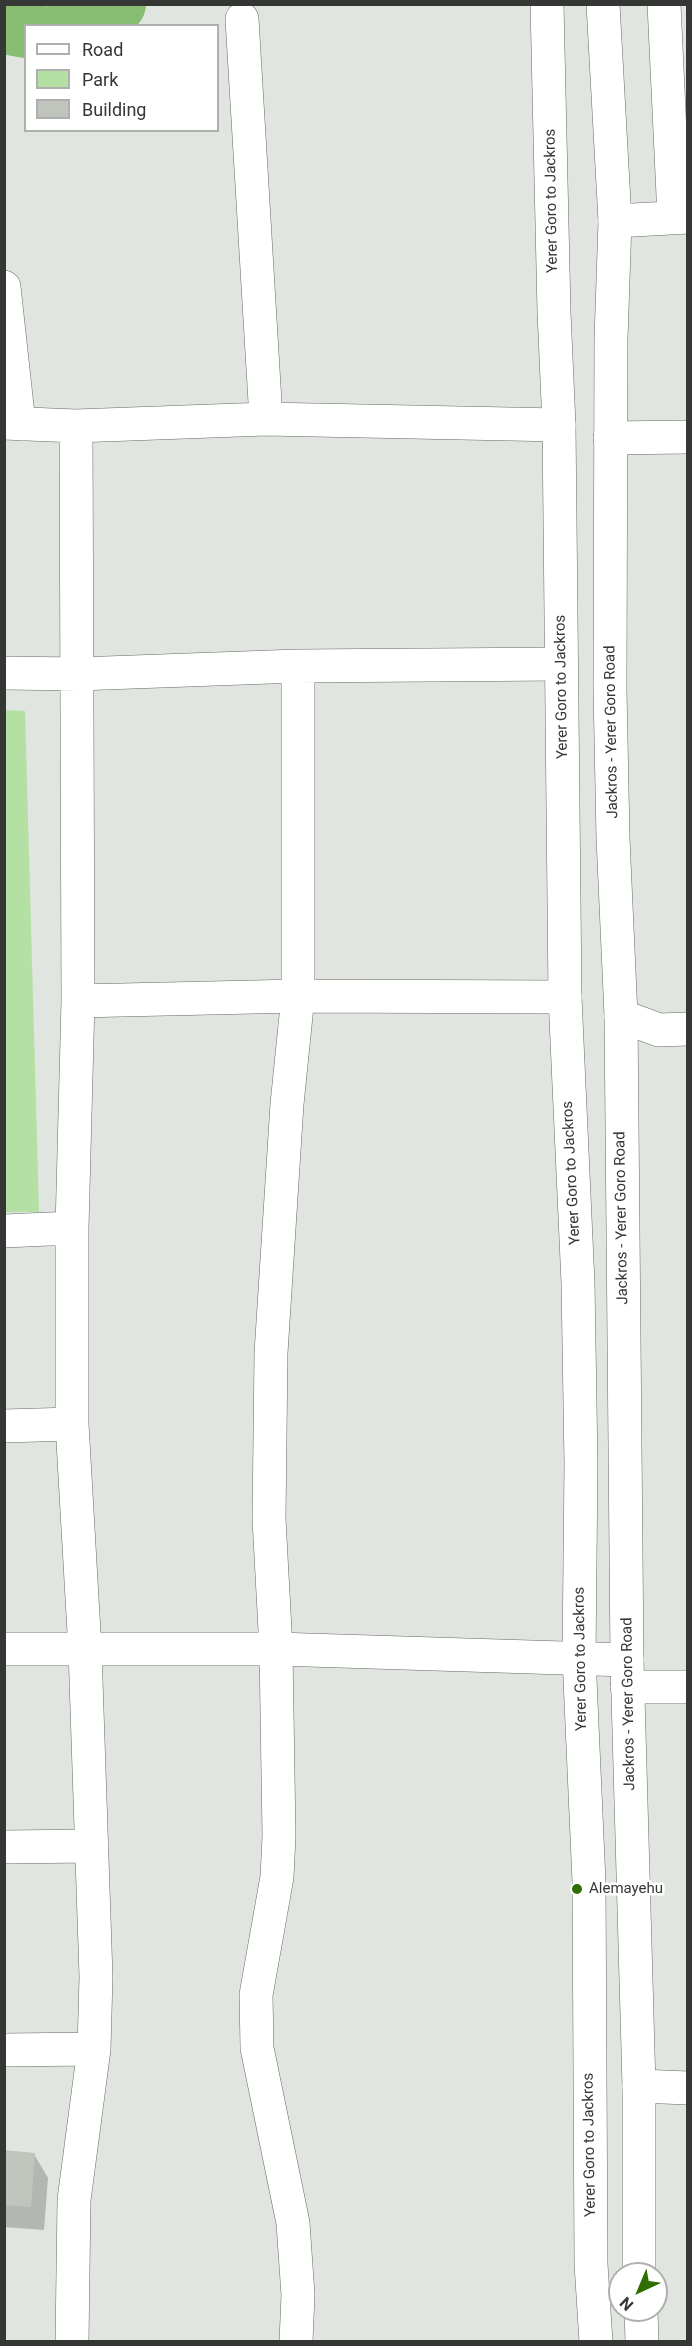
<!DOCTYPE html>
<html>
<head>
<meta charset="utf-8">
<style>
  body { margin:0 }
  #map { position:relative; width:692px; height:2346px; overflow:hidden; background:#e0e5df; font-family:Roboto,sans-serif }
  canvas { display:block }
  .frame { position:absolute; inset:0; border:6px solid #353735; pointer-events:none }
  .legend { position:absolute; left:24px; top:24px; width:195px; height:108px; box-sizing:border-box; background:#fff; border:2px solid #aeafae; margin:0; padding:8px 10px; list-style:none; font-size:18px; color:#353735 }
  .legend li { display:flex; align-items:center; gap:12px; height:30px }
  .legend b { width:30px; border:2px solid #aeafae }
  .north { position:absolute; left:608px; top:2262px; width:60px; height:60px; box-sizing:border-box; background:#fff; border:2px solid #aeafae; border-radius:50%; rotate:224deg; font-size:16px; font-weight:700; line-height:24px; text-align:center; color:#353735 }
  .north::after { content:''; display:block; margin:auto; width:21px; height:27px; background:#2f6e02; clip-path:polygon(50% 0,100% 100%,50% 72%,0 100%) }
</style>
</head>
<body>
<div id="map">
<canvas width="692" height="2346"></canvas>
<div class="frame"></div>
<ul class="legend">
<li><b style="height:8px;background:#fff"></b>Road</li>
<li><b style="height:16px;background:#b5e0a4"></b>Park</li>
<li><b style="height:16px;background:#bfc4bd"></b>Building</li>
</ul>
<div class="north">N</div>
</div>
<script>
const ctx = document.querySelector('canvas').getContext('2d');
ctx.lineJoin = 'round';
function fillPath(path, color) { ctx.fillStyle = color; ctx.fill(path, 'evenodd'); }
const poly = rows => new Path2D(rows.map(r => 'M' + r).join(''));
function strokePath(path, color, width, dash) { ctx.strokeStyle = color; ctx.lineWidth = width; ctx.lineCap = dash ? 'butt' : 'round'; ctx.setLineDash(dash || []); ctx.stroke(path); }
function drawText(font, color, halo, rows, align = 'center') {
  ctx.font = font + ' Roboto,sans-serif'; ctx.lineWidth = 5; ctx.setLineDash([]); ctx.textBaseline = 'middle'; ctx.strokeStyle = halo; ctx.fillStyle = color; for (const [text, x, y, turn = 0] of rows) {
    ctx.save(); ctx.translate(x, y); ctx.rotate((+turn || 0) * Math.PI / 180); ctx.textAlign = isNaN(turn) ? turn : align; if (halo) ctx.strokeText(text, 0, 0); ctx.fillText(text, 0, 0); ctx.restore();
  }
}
fillPath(poly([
  [5,710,25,711,39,1212,5,1212]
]), '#b5e0a4');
fillPath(poly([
  [4,2152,34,2154,48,2178,44,2230,4,2227]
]), '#0003');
strokePath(poly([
  [4,24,26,28],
  [70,26,116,4]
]), '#87be71', 60);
fillPath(poly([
  [4,2150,35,2153,31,2207,4,2205]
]), '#bfc4bd');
const street = poly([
  [664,4,674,217],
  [242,19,266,419],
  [615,221,688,217],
  [4,287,19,424],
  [4,423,76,426,266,419,559,425],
  [610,438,688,437],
  [4,673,78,674,298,666,561,664],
  [78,1001,298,996,565,997],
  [621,1016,659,1030,688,1029],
  [4,1231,72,1228],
  [4,1426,72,1424],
  [4,1649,276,1649,627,1660],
  [627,1687,688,1687],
  [4,1847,92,1846],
  [4,2050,94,2049],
  [639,2086,688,2088],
  [72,2342,74,2200,94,2049,96,1977,85,1650,72,1424,72,1228,78,1001,76,426],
  [296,2342,298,2295,293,2223,257,2048,256,1995,277,1877,279,1836,276,1649,269,1519,271,1353,287,1104,298,996,298,666]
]);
const primary = poly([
  [547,4,554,312,559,425,565,997,578,1283,581,1464,579,1657,589,1882,591,2264,596,2342],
  [603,4,615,221,611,339,610,689,613,838,621,1016,627,1660,639,2086,639,2274],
  [641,2310,642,2342]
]);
strokePath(street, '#656a64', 34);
strokePath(primary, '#656a64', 34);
strokePath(street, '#fff', 33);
strokePath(primary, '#fff', 33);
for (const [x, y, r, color] of [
  [577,1889,6,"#2f6e02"]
]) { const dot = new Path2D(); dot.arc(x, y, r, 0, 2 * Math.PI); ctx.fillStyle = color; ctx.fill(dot); strokePath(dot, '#fff', 2); }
drawText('15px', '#353735', '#fff', [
  ["Yerer Goro to Jackros",552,201,-91],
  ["Yerer Goro to Jackros",562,687,-91],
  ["Jackros - Yerer Goro Road",612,732,-91],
  ["Yerer Goro to Jackros",572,1173,-93],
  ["Jackros - Yerer Goro Road",622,1218,-91],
  ["Yerer Goro to Jackros",581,1659,-91],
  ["Jackros - Yerer Goro Road",629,1704,-91],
  ["Yerer Goro to Jackros",590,2145,-91]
]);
drawText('15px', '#353735', '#fff', [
  ["Alemayehu",589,1889]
], 'left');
</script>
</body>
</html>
